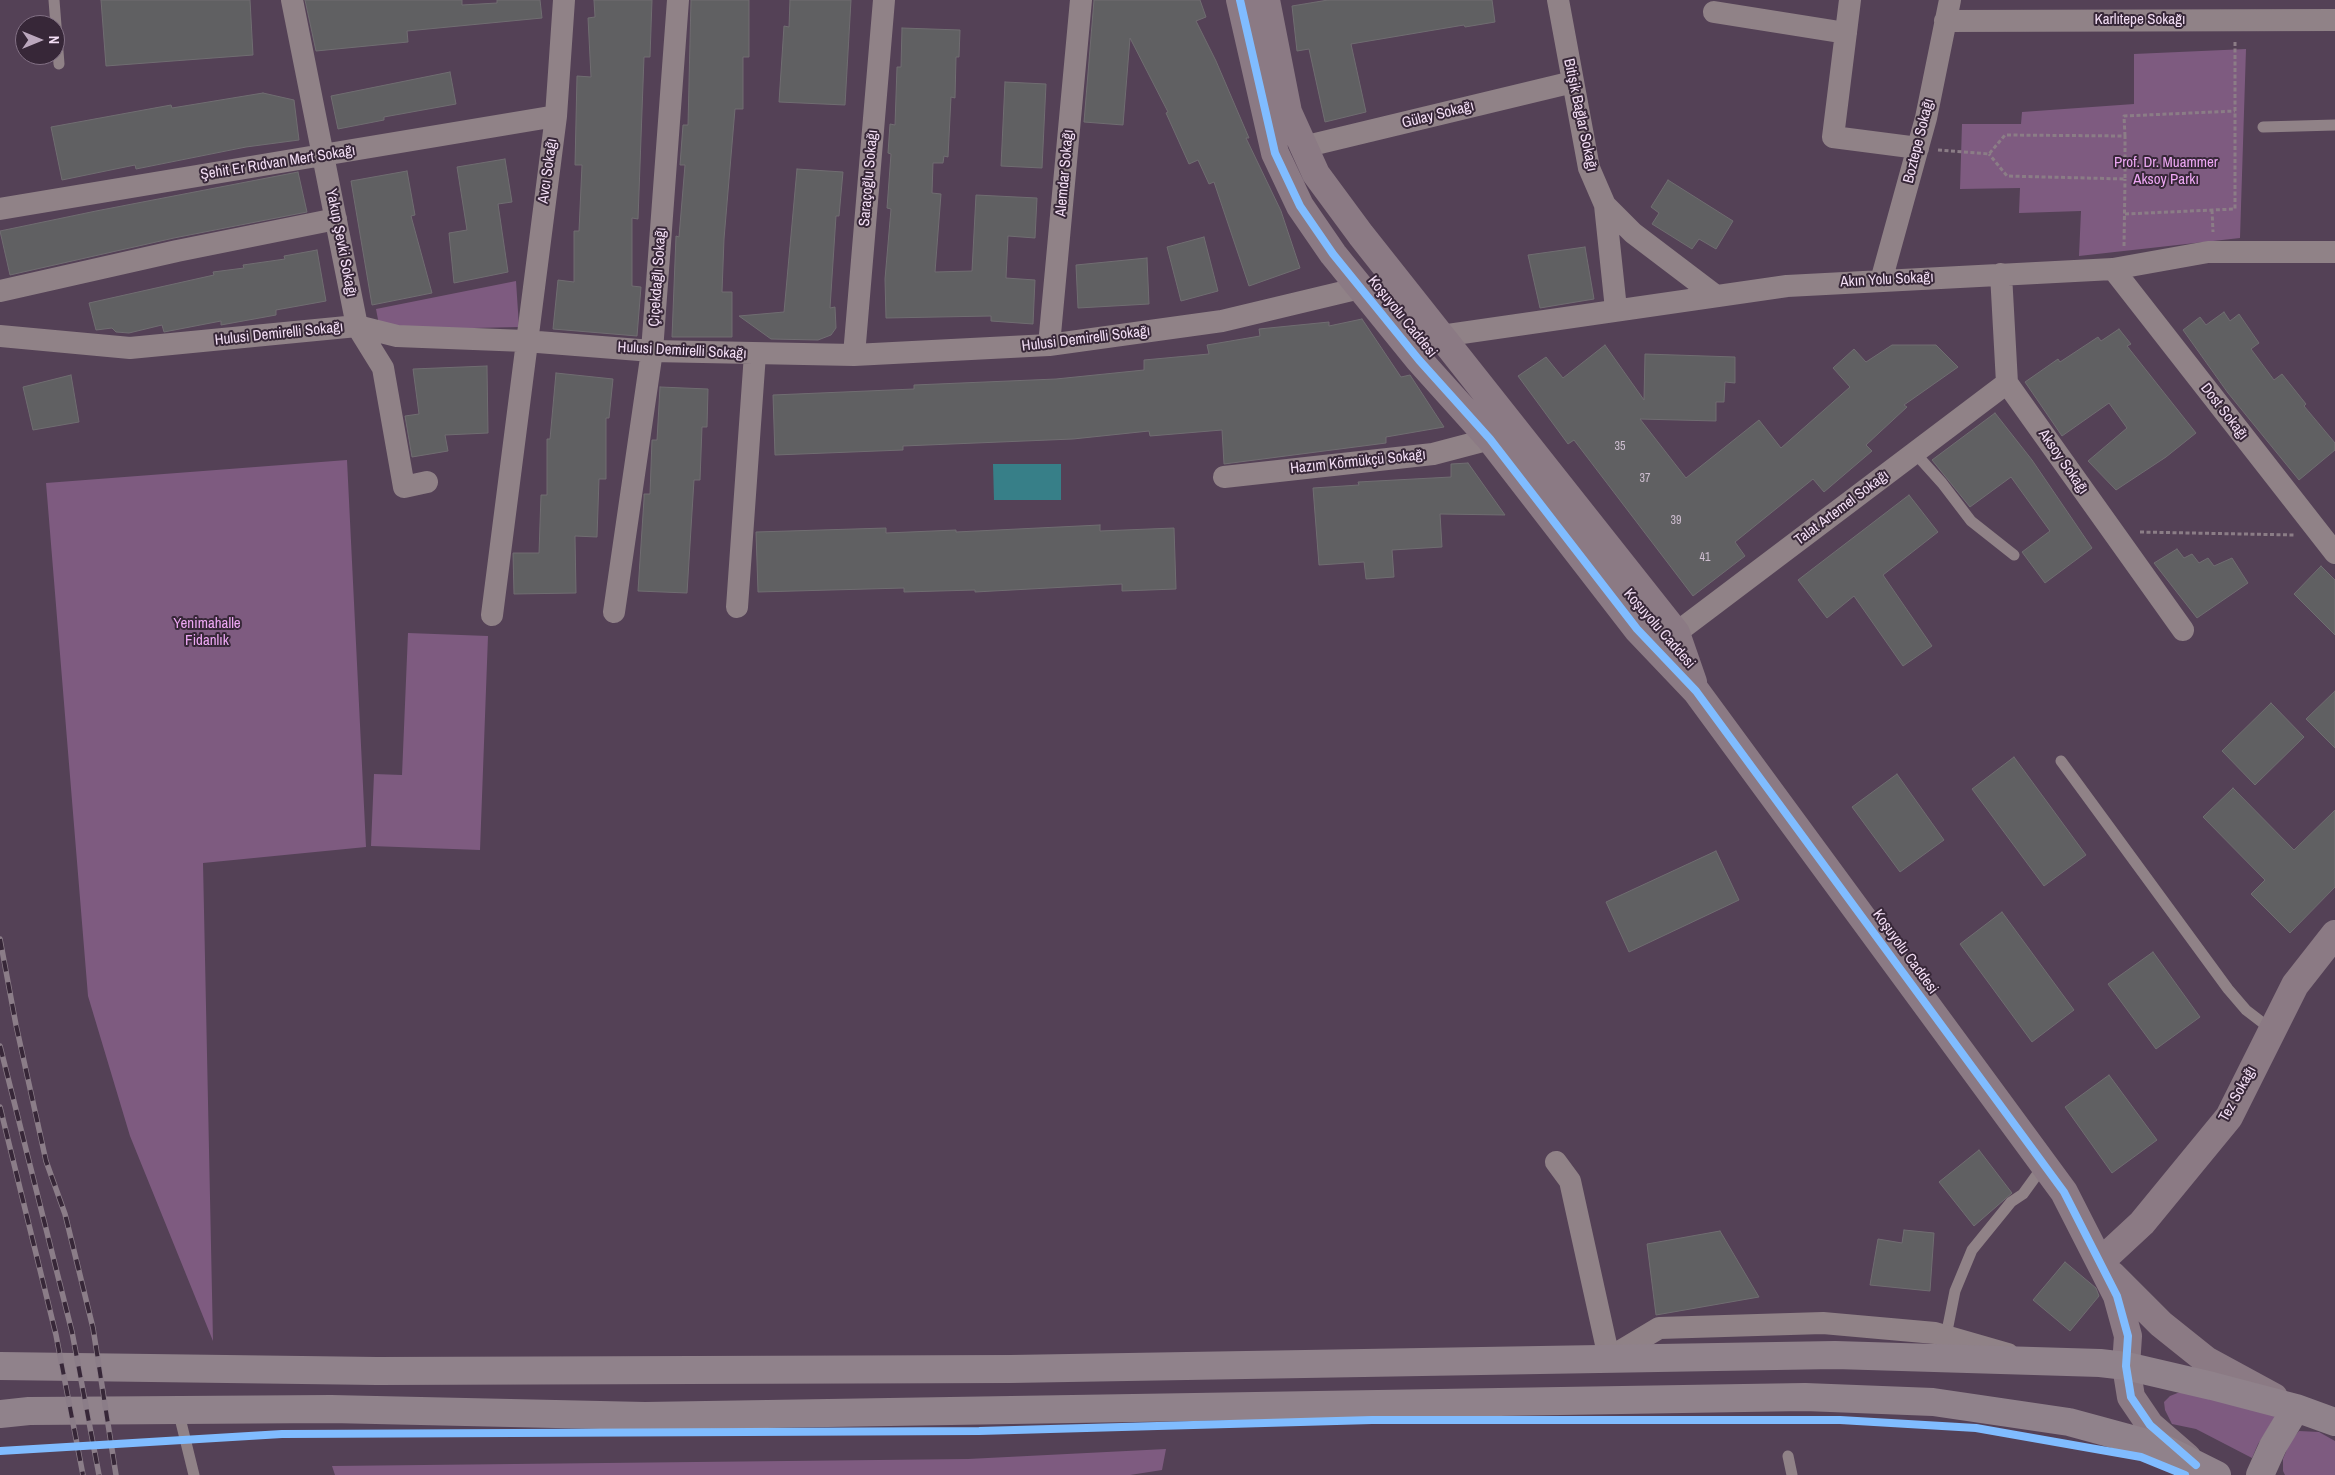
<!DOCTYPE html>
<html>
<head>
<meta charset="utf-8">
<style>
  body { margin:0 }
  #map { position:relative; width:2335px; height:1475px; overflow:hidden; background:#544156; font-family:"Archivo Narrow",sans-serif }
  canvas { display:block }
  .north { position:absolute; left:15px; top:15px; width:50px; height:50px; box-sizing:border-box; background:#372738; border:1px solid #827084; border-radius:50%; rotate:90deg; font-size:14px; font-weight:700; line-height:20px; text-align:center; color:#f3def5 }
  .north::after { content:''; display:block; margin:auto; width:18px; height:22px; background:#bba7bd; clip-path:polygon(50% 0,100% 100%,50% 72%,0 100%) }
</style>
</head>
<body>
<div id="map">
<canvas width="2335" height="1475"></canvas>
<div class="north">N</div>
</div>
<script>
const ctx = document.querySelector('canvas').getContext('2d');
ctx.lineJoin = 'round';
function fillPath(path, color) { ctx.fillStyle = color; ctx.fill(path, 'evenodd'); }
const poly = rows => new Path2D(rows.map(r => 'M' + r).join(''));
function strokePath(path, color, width, dash) { ctx.strokeStyle = color; ctx.lineWidth = width; ctx.lineCap = dash ? 'butt' : 'round'; ctx.setLineDash(dash || []); ctx.stroke(path); }
function drawText(font, color, halo, rows, align = 'center') {
  ctx.font = font + ' "Archivo Narrow",sans-serif'; ctx.lineWidth = 4; ctx.setLineDash([]); ctx.textBaseline = 'middle'; ctx.strokeStyle = halo; ctx.fillStyle = color; for (const [text, x, y, turn = 0] of rows) {
    ctx.save(); ctx.translate(x, y); ctx.rotate((+turn || 0) * Math.PI / 180); ctx.textAlign = isNaN(turn) ? turn : align; if (halo) ctx.strokeText(text, 0, 0); ctx.fillText(text, 0, 0); ctx.restore();
  }
}
fillPath(poly([
  [2246,49,2240,238,2079,256,2081,211,2019,213,2020,188,1960,189,1962,124,2021,124,2022,112,2134,104,2134,54],
  [516,281,519,327,380,330,376,309],
  [347,460,366,847,203,863,213,1341,130,1136,88,996,46,483],
  [408,633,488,636,480,850,371,846,374,774,402,775],
  [2180,1392,2278,1413,2258,1444,2252,1458,2196,1429,2172,1424,2165,1410,2164,1402,2170,1396],
  [2299,1431,2319,1432,2335,1441,2335,1475,2285,1475,2283,1471,2283,1459,2290,1442],
  [1166,1449,1162,1470,1130,1475,335,1475,332,1466,968,1459]
]), '#7e5b80');
fillPath(poly([
  [993,464,1061,464,1061,500,994,500]
]), '#377f88');
const building = poly([
  [101,0,250,0,253,55,106,66,101,0],
  [305,0,462,0,462,5,497,3,497,0,540,0,542,18,407,31,408,42,316,51,305,0],
  [594,0,652,0,650,57,644,57,638,219,632,218,632,286,641,287,637,336,553,329,558,280,574,282,574,231,579,231,582,165,575,165,577,76,591,77,588,18,595,17,594,0],
  [691,0,749,0,749,57,743,57,743,109,735,109,724,239,722,292,732,292,732,337,672,337,676,236,679,237,685,165,680,165,683,125,688,125,691,0],
  [790,0,851,0,845,105,779,102,784,26,789,27,790,0],
  [1094,0,1200,0,1206,17,1196,21,1216,61,1249,138,1246,138,1281,211,1300,268,1249,286,1214,182,1209,184,1198,160,1189,164,1166,113,1168,112,1130,38,1123,125,1084,122,1094,0],
  [1328,0,1492,0,1495,22,1465,27,1464,25,1351,44,1366,112,1325,122,1309,49,1297,51,1292,6,1328,0],
  [902,28,960,30,959,57,956,57,955,98,951,97,948,157,944,156,943,163,933,163,932,193,941,194,935,272,972,271,976,195,1037,198,1035,238,1008,236,1006,278,1035,280,1033,324,991,321,991,316,886,318,885,279,891,209,887,208,891,154,888,153,890,124,895,125,897,67,901,67,902,28],
  [450,72,456,104,384,117,384,120,338,129,331,96,450,72],
  [1005,82,1046,84,1042,168,1001,166,1005,82],
  [263,93,294,100,299,140,246,147,136,169,135,165,62,180,51,127,171,105,172,108,263,93],
  [505,159,512,202,498,204,508,272,454,283,449,233,467,230,457,167,505,159],
  [797,169,843,172,839,216,836,216,830,308,835,307,836,328,831,335,818,340,771,339,739,316,784,312,797,169],
  [407,171,415,215,411,216,432,293,372,305,351,181,407,171],
  [298,172,307,212,174,238,10,275,0,231,96,211,298,172],
  [1668,180,1733,221,1716,249,1699,239,1692,249,1652,224,1659,213,1651,207,1668,180],
  [1204,237,1218,291,1181,301,1167,247,1204,237],
  [1585,247,1594,299,1540,308,1528,255,1585,247],
  [317,250,326,301,276,310,276,315,221,325,221,321,164,332,162,325,129,333,116,332,112,328,96,330,89,303,214,275,213,272,244,268,243,265,285,259,284,256,317,250],
  [1147,258,1149,304,1078,308,1076,265,1147,258],
  [2224,312,2230,321,2239,314,2259,343,2251,349,2274,380,2282,374,2306,404,2304,406,2335,443,2335,450,2299,480,2228,393,2183,330,2200,317,2206,325,2224,312],
  [1362,319,1401,377,1410,375,1444,427,1386,437,1386,443,1224,464,1222,430,1150,436,1149,431,1073,439,903,446,903,450,775,455,773,395,914,389,914,385,1056,379,1144,370,1144,360,1209,354,1207,345,1260,336,1259,329,1329,322,1329,326,1362,319],
  [2119,329,2131,344,2127,346,2196,433,2166,457,2116,490,2088,461,2127,428,2109,403,2062,436,2025,382,2058,359,2060,362,2098,337,2101,341,2119,329],
  [1605,345,1644,400,1645,354,1735,357,1735,383,1725,382,1724,402,1716,402,1716,421,1640,419,1686,478,1759,420,1781,448,1850,387,1833,368,1854,349,1866,362,1892,345,1936,345,1958,367,1904,405,1907,407,1866,445,1872,451,1824,492,1813,479,1735,542,1745,556,1693,596,1574,440,1568,444,1518,376,1546,357,1563,378,1605,345],
  [487,366,488,433,445,435,448,451,412,457,405,416,419,414,413,369,487,366],
  [556,373,613,379,609,418,606,418,606,479,599,479,597,537,575,536,576,593,514,594,513,553,539,553,541,495,547,495,547,439,550,439,556,373],
  [71,375,79,422,33,430,23,387,71,375],
  [660,387,708,389,707,427,702,427,700,480,694,480,687,593,638,591,644,499,644,494,650,494,652,440,657,440,660,387],
  [1995,413,2032,460,2092,548,2045,583,2022,552,2050,531,2011,477,1970,507,1932,460,1995,413],
  [1468,463,1505,515,1440,514,1442,547,1392,550,1394,577,1366,579,1364,562,1319,565,1313,488,1359,485,1358,482,1451,477,1451,464,1468,463],
  [1909,495,1938,532,1883,575,1932,646,1903,666,1854,596,1827,618,1798,580,1909,495],
  [1100,525,1100,531,1174,528,1176,589,1122,591,1122,584,975,592,975,590,904,592,904,588,758,592,756,532,886,528,886,533,956,530,956,532,1100,525],
  [2177,549,2184,558,2192,554,2199,563,2208,558,2214,566,2232,558,2248,583,2197,618,2154,563,2177,549],
  [2321,566,2335,580,2335,635,2294,594,2321,566],
  [2335,691,2335,748,2306,719,2335,691],
  [2271,703,2304,737,2255,785,2222,751,2271,703],
  [2014,757,2086,855,2044,886,1972,789,2014,757],
  [1897,774,1944,840,1900,872,1852,807,1897,774],
  [2233,788,2294,850,2335,810,2335,887,2290,933,2251,894,2265,880,2203,817,2233,788],
  [1716,851,1739,900,1629,952,1606,902,1716,851],
  [2002,912,2074,1010,2032,1042,1960,944,2002,912],
  [2153,952,2200,1017,2156,1049,2108,984,2153,952],
  [2109,1075,2157,1140,2112,1173,2065,1107,2109,1075],
  [1979,1150,2012,1193,1974,1226,1939,1182,1979,1150],
  [1904,1230,1934,1233,1930,1291,1870,1285,1878,1239,1902,1243,1904,1230],
  [1720,1231,1759,1297,1656,1315,1647,1244,1720,1231],
  [2065,1262,2096,1288,2099,1296,2070,1331,2033,1300,2065,1262]
]);
fillPath(building, '#606062');
strokePath(building, '#706d71', 1);
strokePath(poly([
  [2125,136,2124,116,2235,111],
  [1938,150,1989,154,2005,135,2125,136,2125,179,2007,176,1989,154],
  [2212,210,2213,232],
  [2125,214,2235,209,2235,40],
  [2124,246,2125,179],
  [2140,532,2294,535]
]), '#8b7d86', 3, [4, 2.5]);
strokePath(poly([
  [54,0,59,64],
  [2263,127,2335,125],
  [1915,453,1942,483,1971,521,2014,555],
  [2061,761,2228,989,2246,1010,2272,1030],
  [1946,1336,1955,1291,1972,1250,2011,1202,2023,1194,2044,1165],
  [178,1410,194,1475],
  [1788,1456,1792,1475]
]), '#908287', 11);
strokePath(poly([
  [292,0,357,326,383,368,404,487,427,482],
  [1558,0,1589,168,1605,205,1633,233,1716,296],
  [1850,0,1833,137,1918,148],
  [1714,12,1846,33],
  [1945,21,2335,20],
  [1303,147,1573,82],
  [1605,205,1616,309],
  [0,209,556,116],
  [2113,269,2335,553],
  [2001,274,2007,383,2183,630],
  [1881,281,1926,118,1950,0],
  [0,291,177,251,336,219],
  [0,336,130,348,357,326,397,336,525,341,652,351,854,355,1049,345,1222,321,1360,288],
  [1441,336,1787,286,2113,269,2208,252,2335,252],
  [1049,345,1081,0],
  [854,355,884,0],
  [1224,477,1433,454,1490,439],
  [737,607,755,354],
  [614,612,652,351,678,0],
  [492,615,556,116,564,0],
  [1676,633,2007,383],
  [1556,1162,1570,1181,1609,1358,1659,1328,1823,1323,1935,1333,2008,1354]
]), '#908287', 22);
strokePath(poly([
  [1240,0,1275,153,1300,206,1333,254,1419,360,1490,439,1637,629,1696,691,2064,1192,2117,1296,2128,1336,2126,1366,2131,1397,2150,1425,2187,1457],
  [1266,0,1288,112,1316,174,1361,235,1676,633,1693,682],
  [2100,1262,2142,1223,2229,1117,2295,985,2335,934],
  [2112,1275,2161,1324,2206,1360,2274,1397]
]), '#8b7a84', 28);
strokePath(poly([
  [0,1366,377,1371,1010,1369,1835,1355,2100,1363,2126,1366,2212,1386,2296,1408,2335,1422],
  [0,1414,29,1411,331,1409,645,1416,1805,1397,1933,1402,2069,1422,2161,1447,2217,1475],
  [2260,1475,2273,1446,2296,1408]
]), '#90828b', 28);
const rail = poly([
  [0,939,16,1025,46,1161,65,1214,93,1328,116,1475],
  [0,1046,72,1332,99,1475],
  [0,1107,56,1335,83,1475]
]);
strokePath(rail, '#8b7d88', 5.5);
strokePath(rail, '#372738', 4, [11]);
strokePath(poly([
  [1240,0,1275,153,1300,206,1333,254,1419,360,1490,439,1637,629,1696,691,2064,1192,2117,1296,2128,1336,2126,1366,2131,1397,2150,1425,2196,1465],
  [0,1451,282,1434,979,1431,1372,1420,1840,1420,1976,1428,2141,1457,2185,1475]
]), '#80bcff', 8);
drawText('12px', '#cebed0', null, [
  ["35",1620,447],
  ["37",1645,479],
  ["39",1676,521],
  ["41",1705,558]
]);
drawText('15px', '#f3def5', '#372738', [
  ["Karlıtepe Sokağı",2140,20],
  ["Gülay Sokağı",1438,115,-14],
  ["Bitişik Bağlar Sokağı",1580,115,78],
  ["Boztepe Sokağı",1919,141,-76],
  ["Şehit Er Rıdvan Mert Sokağı",278,163,-9],
  ["Avcı Sokağı",548,171,-82],
  ["Alemdar Sokağı",1065,173,-85],
  ["Saraçoğlu Sokağı",869,178,-85],
  ["Yakup Şevki Sokağı",341,243,79],
  ["Çiçekdağlı Sokağı",658,277,-86],
  ["Akın Yolu Sokağı",1887,280,-3],
  ["Koşuyolu Caddesi",1402,317,51],
  ["Hulusi Demirelli Sokağı",279,334,-6],
  ["Hulusi Demirelli Sokağı",1086,339,-7],
  ["Hulusi Demirelli Sokağı",682,351,3],
  ["Dost Sokağı",2224,412,52],
  ["Hazım Körmükçü Sokağı",1358,462,-6],
  ["Aksoy Sokağı",2063,462,55],
  ["Talat Artemel Sokağı",1842,508,-37],
  ["Koşuyolu Caddesi",1659,629,49],
  ["Koşuyolu Caddesi",1905,952,54],
  ["Tez Sokağı",2238,1094,-61]
]);
drawText('15px', '#eea8f4', '#372738', [
  ["Prof. Dr. Muammer",2166,163],
  ["Aksoy Parkı",2166,180],
  ["Yenimahalle",207,624],
  ["Fidanlık",207,641]
]);
</script>
</body>
</html>
